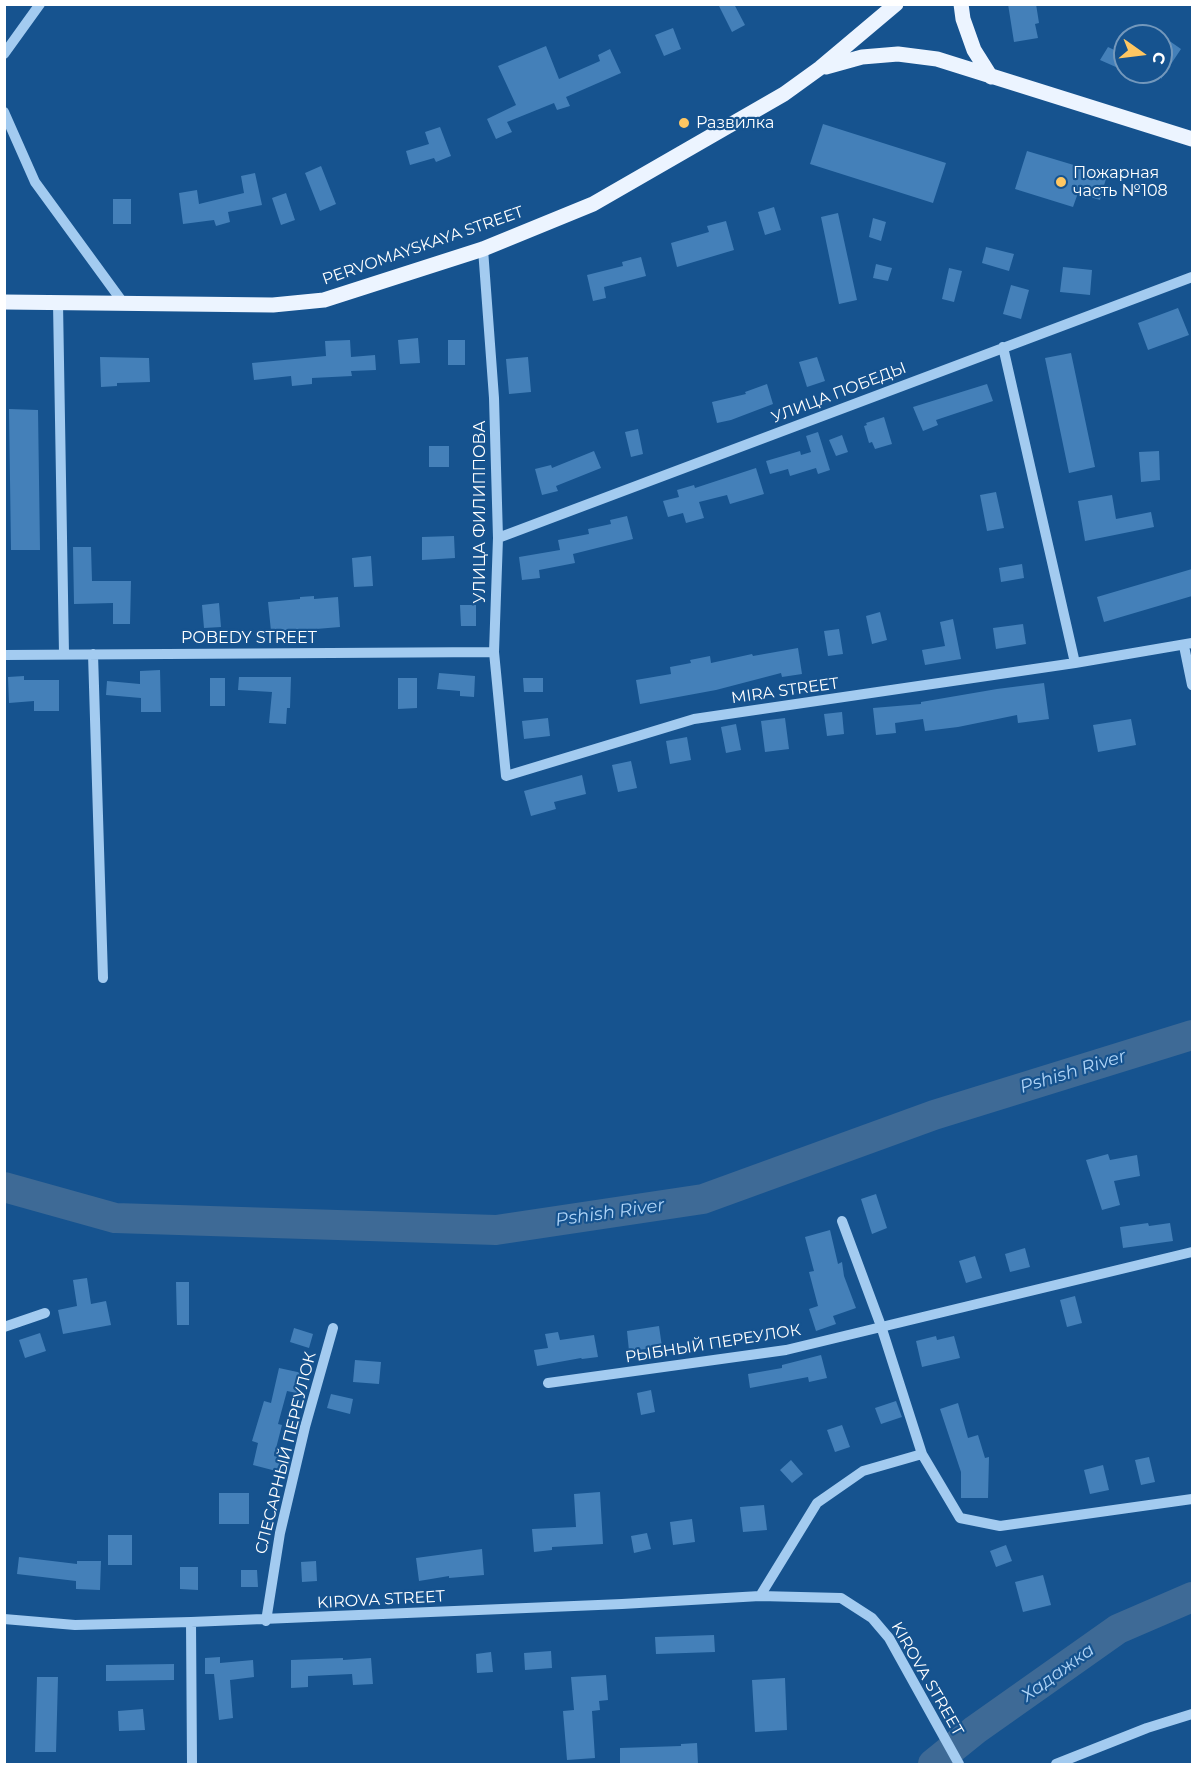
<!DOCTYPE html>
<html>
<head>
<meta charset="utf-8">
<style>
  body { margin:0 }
  #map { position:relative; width:1197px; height:1769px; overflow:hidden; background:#16538f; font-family:Montserrat,sans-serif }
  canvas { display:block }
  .frame { position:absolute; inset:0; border:6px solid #fff; pointer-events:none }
  .north { position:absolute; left:1113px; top:24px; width:60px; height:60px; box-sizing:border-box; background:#16538f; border:2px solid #7398bc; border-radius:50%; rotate:104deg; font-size:16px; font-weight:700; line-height:24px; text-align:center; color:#fff }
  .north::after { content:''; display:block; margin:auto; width:21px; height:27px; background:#ffc762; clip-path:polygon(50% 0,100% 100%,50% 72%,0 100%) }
</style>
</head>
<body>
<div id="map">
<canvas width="1197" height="1769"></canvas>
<div class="frame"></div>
<div class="north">С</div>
</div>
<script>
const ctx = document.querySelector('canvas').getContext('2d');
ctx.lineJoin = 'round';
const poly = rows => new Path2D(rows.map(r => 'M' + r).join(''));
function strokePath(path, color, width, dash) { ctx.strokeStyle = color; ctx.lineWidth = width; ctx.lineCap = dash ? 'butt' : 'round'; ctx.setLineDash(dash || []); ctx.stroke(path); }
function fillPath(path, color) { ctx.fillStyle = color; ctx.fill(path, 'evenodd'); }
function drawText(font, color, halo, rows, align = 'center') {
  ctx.font = font + ' Montserrat,sans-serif'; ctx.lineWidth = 4.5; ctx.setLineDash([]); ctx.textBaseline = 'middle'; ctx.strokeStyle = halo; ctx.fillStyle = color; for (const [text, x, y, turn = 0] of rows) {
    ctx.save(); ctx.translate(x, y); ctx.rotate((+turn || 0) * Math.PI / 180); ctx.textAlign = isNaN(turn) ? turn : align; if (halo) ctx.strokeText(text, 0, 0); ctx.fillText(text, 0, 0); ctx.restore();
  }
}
strokePath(poly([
  [4,1187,115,1218,496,1230,703,1199,934,1115,1192,1035],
  [933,1764,975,1730,1118,1629,1192,1597]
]), '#3e6a96', 30);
fillPath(poly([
  [718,4,734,4,745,25,732,32],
  [1008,4,1036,4,1039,23,1035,24,1038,38,1014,42],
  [673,28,681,49,664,56,655,35],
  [1161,35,1181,49,1161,79],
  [546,46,559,79,600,61,598,55,610,49,621,73,566,97,570,106,557,110,554,103,507,122,512,132,496,139,487,119,516,105,498,66],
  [1108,47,1125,55,1125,71,1100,60],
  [823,124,946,163,933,203,810,164],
  [440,127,451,156,436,162,434,158,410,165,406,151,429,144,425,132],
  [1027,151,1107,175,1100,200,1078,193,1073,207,1015,189],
  [321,166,336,204,320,211,305,173],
  [255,173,262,205,228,212,230,222,216,226,214,220,183,224,179,193,197,190,199,204,244,193,241,176],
  [286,193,295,220,281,225,272,198],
  [113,199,131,199,131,224,113,224],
  [774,207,781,230,765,235,758,212],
  [838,213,857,300,839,304,821,217],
  [873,218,886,222,881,241,869,237],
  [726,221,734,250,677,267,671,243,709,232,707,226],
  [986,247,1014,254,1009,271,982,263],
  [641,257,646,276,604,287,606,298,593,301,587,275,623,266,622,262],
  [876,264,892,268,888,281,873,278],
  [1063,267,1092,270,1090,295,1060,292],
  [949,268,962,271,954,302,942,299],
  [1011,285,1029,290,1021,319,1003,314],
  [1178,308,1189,335,1148,350,1138,323],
  [418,338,420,363,400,364,398,340],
  [350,340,351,357,375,355,376,370,351,371,352,376,312,378,312,384,292,386,291,376,254,380,252,363,326,356,325,341],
  [448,340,465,340,465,365,448,365],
  [1071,353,1095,467,1069,473,1045,358],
  [100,357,149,358,150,382,117,383,117,386,101,387],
  [528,357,531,392,509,394,506,359],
  [817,357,825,381,807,387,799,362],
  [767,384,773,404,731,420,717,423,712,402,746,394,745,392],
  [987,384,993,401,936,420,938,425,923,431,913,407],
  [9,409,38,410,40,550,11,550],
  [884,417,892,444,875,449,872,442,869,443,864,426,867,425,866,423],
  [638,429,643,454,631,457,625,432],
  [818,432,830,470,818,474,816,468,790,476,788,469,770,474,766,461,800,451,801,455,811,452,806,436],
  [842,435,848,452,836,456,829,440],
  [429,446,449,446,449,467,429,467],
  [594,451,601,468,556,486,558,491,542,495,535,469,551,465,552,468],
  [1159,451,1160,480,1141,482,1139,452],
  [756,468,764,494,730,504,727,495,699,502,704,518,686,523,683,513,668,517,663,501,679,497,677,490,694,485,695,488],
  [996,492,1004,528,987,531,980,495],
  [1112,495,1116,519,1151,512,1154,527,1085,541,1078,501],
  [627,516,633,539,573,554,575,563,539,570,540,578,522,580,519,557,560,550,558,540,589,534,588,529,611,524,610,520],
  [454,536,455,558,422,560,422,537],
  [73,547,91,547,92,581,131,581,130,624,113,624,113,603,74,604],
  [371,556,373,586,354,587,352,558],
  [1022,564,1024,578,1001,582,999,568],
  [1192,569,1192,596,1104,622,1097,597],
  [314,596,314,599,338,597,340,627,316,629,316,632,303,633,303,629,271,631,268,602,300,599,300,597],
  [219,603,221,627,204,628,202,605],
  [460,605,476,605,476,626,461,626],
  [880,612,887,640,872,644,866,616],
  [953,619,961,659,925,665,922,650,945,646,940,622],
  [1023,624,1026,644,996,649,993,628],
  [839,629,843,654,828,656,824,631],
  [798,648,802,674,782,677,781,673,716,690,640,704,636,680,671,674,670,667,691,663,690,660,710,656,711,663,752,654,753,656],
  [160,670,161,712,141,712,141,698,106,695,107,681,140,684,140,671],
  [439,673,475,676,474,697,460,696,460,691,437,689],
  [24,676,24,680,59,680,59,711,34,711,34,701,9,703,8,677],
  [239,677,291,677,290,708,287,708,286,724,269,723,272,692,238,690],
  [210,678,225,678,225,706,210,706],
  [398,678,417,678,417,708,398,709],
  [523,678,543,678,543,692,524,692],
  [1044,683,1049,719,1018,723,1017,715,958,727,925,731,923,719,895,723,896,733,876,735,873,708,921,704,921,702,997,689],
  [842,712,844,734,827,736,824,714],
  [548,718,550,736,524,739,522,721],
  [785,718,789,749,765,752,761,721],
  [1131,719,1136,745,1098,752,1093,725],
  [736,724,741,750,726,753,721,727],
  [687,737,691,760,670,764,666,741],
  [631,761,637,788,618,792,612,765],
  [582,775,586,794,554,802,556,809,531,816,524,791],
  [1108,1154,1110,1160,1137,1155,1140,1176,1114,1181,1120,1205,1102,1210,1086,1160],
  [876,1194,887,1228,872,1234,861,1199],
  [1148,1223,1149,1226,1170,1223,1173,1241,1123,1248,1120,1227],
  [830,1230,838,1264,842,1262,844,1276,856,1308,833,1316,836,1324,816,1331,809,1309,818,1306,809,1272,814,1271,805,1237],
  [1025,1248,1030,1267,1010,1272,1005,1254],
  [975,1256,982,1278,966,1283,959,1261],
  [87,1278,91,1304,106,1301,111,1325,63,1334,58,1310,77,1306,73,1280],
  [176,1282,189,1282,189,1325,177,1325],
  [1075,1296,1082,1323,1067,1327,1060,1300],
  [659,1326,662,1347,629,1351,627,1331],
  [294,1328,313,1334,309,1348,290,1342],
  [558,1332,560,1340,594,1335,598,1357,582,1359,581,1358,537,1366,534,1350,548,1348,545,1334],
  [40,1333,46,1351,25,1358,19,1340],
  [936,1336,937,1340,954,1336,960,1358,922,1367,916,1341],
  [821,1355,827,1378,809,1382,808,1377,750,1388,748,1374,782,1368,782,1365],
  [355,1360,381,1362,379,1384,353,1382],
  [279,1368,302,1373,297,1393,287,1391,278,1424,282,1425,274,1456,284,1459,280,1472,253,1465,258,1443,252,1441,264,1401,271,1403],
  [651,1390,655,1412,641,1415,637,1393],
  [331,1394,353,1399,350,1414,327,1408],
  [896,1401,902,1417,881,1424,875,1408],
  [958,1403,968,1438,978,1435,985,1458,989,1457,988,1498,961,1498,961,1472,940,1409],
  [842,1425,850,1447,835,1452,827,1430],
  [1149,1457,1155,1482,1141,1485,1135,1460],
  [791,1460,803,1474,792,1483,780,1470],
  [1103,1465,1109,1490,1090,1494,1084,1470],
  [600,1492,603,1544,552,1547,552,1550,534,1552,532,1529,576,1527,574,1494],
  [219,1493,249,1493,249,1524,219,1524],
  [764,1505,767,1530,743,1532,740,1507],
  [692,1519,695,1542,673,1545,670,1522],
  [647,1533,651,1549,634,1553,631,1536],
  [108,1535,132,1535,132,1565,108,1565],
  [1006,1545,1012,1561,996,1567,990,1551],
  [482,1549,484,1575,449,1578,449,1576,419,1581,416,1558],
  [19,1557,77,1564,77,1561,101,1561,100,1590,76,1589,76,1581,17,1574],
  [316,1561,317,1581,302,1582,301,1562],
  [180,1567,198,1567,198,1590,180,1589],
  [241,1570,257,1570,258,1587,241,1587],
  [1043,1575,1051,1605,1023,1612,1015,1582],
  [714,1635,715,1652,656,1654,655,1637],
  [551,1651,552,1668,525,1670,524,1653],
  [491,1652,493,1672,477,1673,476,1654],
  [220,1657,220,1663,253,1660,254,1677,230,1680,233,1718,219,1720,214,1674,205,1674,205,1658],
  [343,1658,343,1660,371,1658,373,1684,353,1685,352,1674,308,1676,308,1687,291,1688,291,1660],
  [174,1664,174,1680,106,1681,106,1665],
  [606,1675,608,1700,599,1701,600,1710,592,1711,595,1758,567,1760,563,1711,574,1710,571,1677],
  [37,1677,58,1677,56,1752,35,1752],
  [785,1678,787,1730,755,1732,752,1680],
  [143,1709,145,1730,119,1731,118,1711],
  [697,1743,698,1764,620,1764,620,1748,681,1746,681,1744]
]), '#4480b9');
strokePath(poly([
  [4,54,40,4],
  [4,112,35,182,124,304],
  [483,249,494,398,498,538,494,652,506,776,694,719,1075,663,1192,643],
  [58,303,64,654],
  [1003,347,1075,663],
  [498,538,1192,277],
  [1184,646,1192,685],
  [93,654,103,978],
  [4,655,494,652],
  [842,1221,881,1326,922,1454,960,1518,1000,1526,1192,1499],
  [4,1327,45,1313],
  [548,1383,786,1350,1192,1252],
  [760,1596,817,1503,863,1471,922,1454],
  [4,1619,75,1625,191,1622,622,1604,760,1596,841,1598,872,1618,889,1638,959,1764],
  [266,1621,280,1533,305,1427,333,1328],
  [191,1622,192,1764],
  [1056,1764,1147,1728,1192,1714]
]), '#a3cbf0', 10);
strokePath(poly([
  [961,4,963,19,974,50,991,77],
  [826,67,862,57,898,54,937,59,1192,139],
  [4,302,273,305,324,300,483,249,593,204,784,94,820,68,896,4]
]), '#ecf4ff', 15);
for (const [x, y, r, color] of [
  [684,123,6,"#ffc762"],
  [1061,182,6,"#ffc762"]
]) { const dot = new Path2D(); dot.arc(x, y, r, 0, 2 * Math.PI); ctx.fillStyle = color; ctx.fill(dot); strokePath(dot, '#16538f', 2); }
drawText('16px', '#fff', '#16538f', [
  ["Развилка",696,123],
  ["Пожарная",1073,173],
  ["часть №108",1073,191]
], 'left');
drawText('16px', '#fff', '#16538f', [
  ["PERVOMAYSKAYA STREET",423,246,-19],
  ["УЛИЦА ПОБЕДЫ",839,393,-21],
  ["УЛИЦА ФИЛИППОВА",480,512,-90],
  ["POBEDY STREET",249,638],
  ["MIRA STREET",785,691,-8],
  ["РЫБНЫЙ ПЕРЕУЛОК",713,1344,-9],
  ["СЛЕСАРНЫЙ ПЕРЕУЛОК",286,1453,-76],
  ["KIROVA STREET",381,1600,-3],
  ["KIROVA STREET",927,1679,60]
]);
drawText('italic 18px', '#afd4f7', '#16538f', [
  ["Pshish River",1073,1072,-17],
  ["Pshish River",610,1213,-8],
  ["Хадажка",1058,1673,-36]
]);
</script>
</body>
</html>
